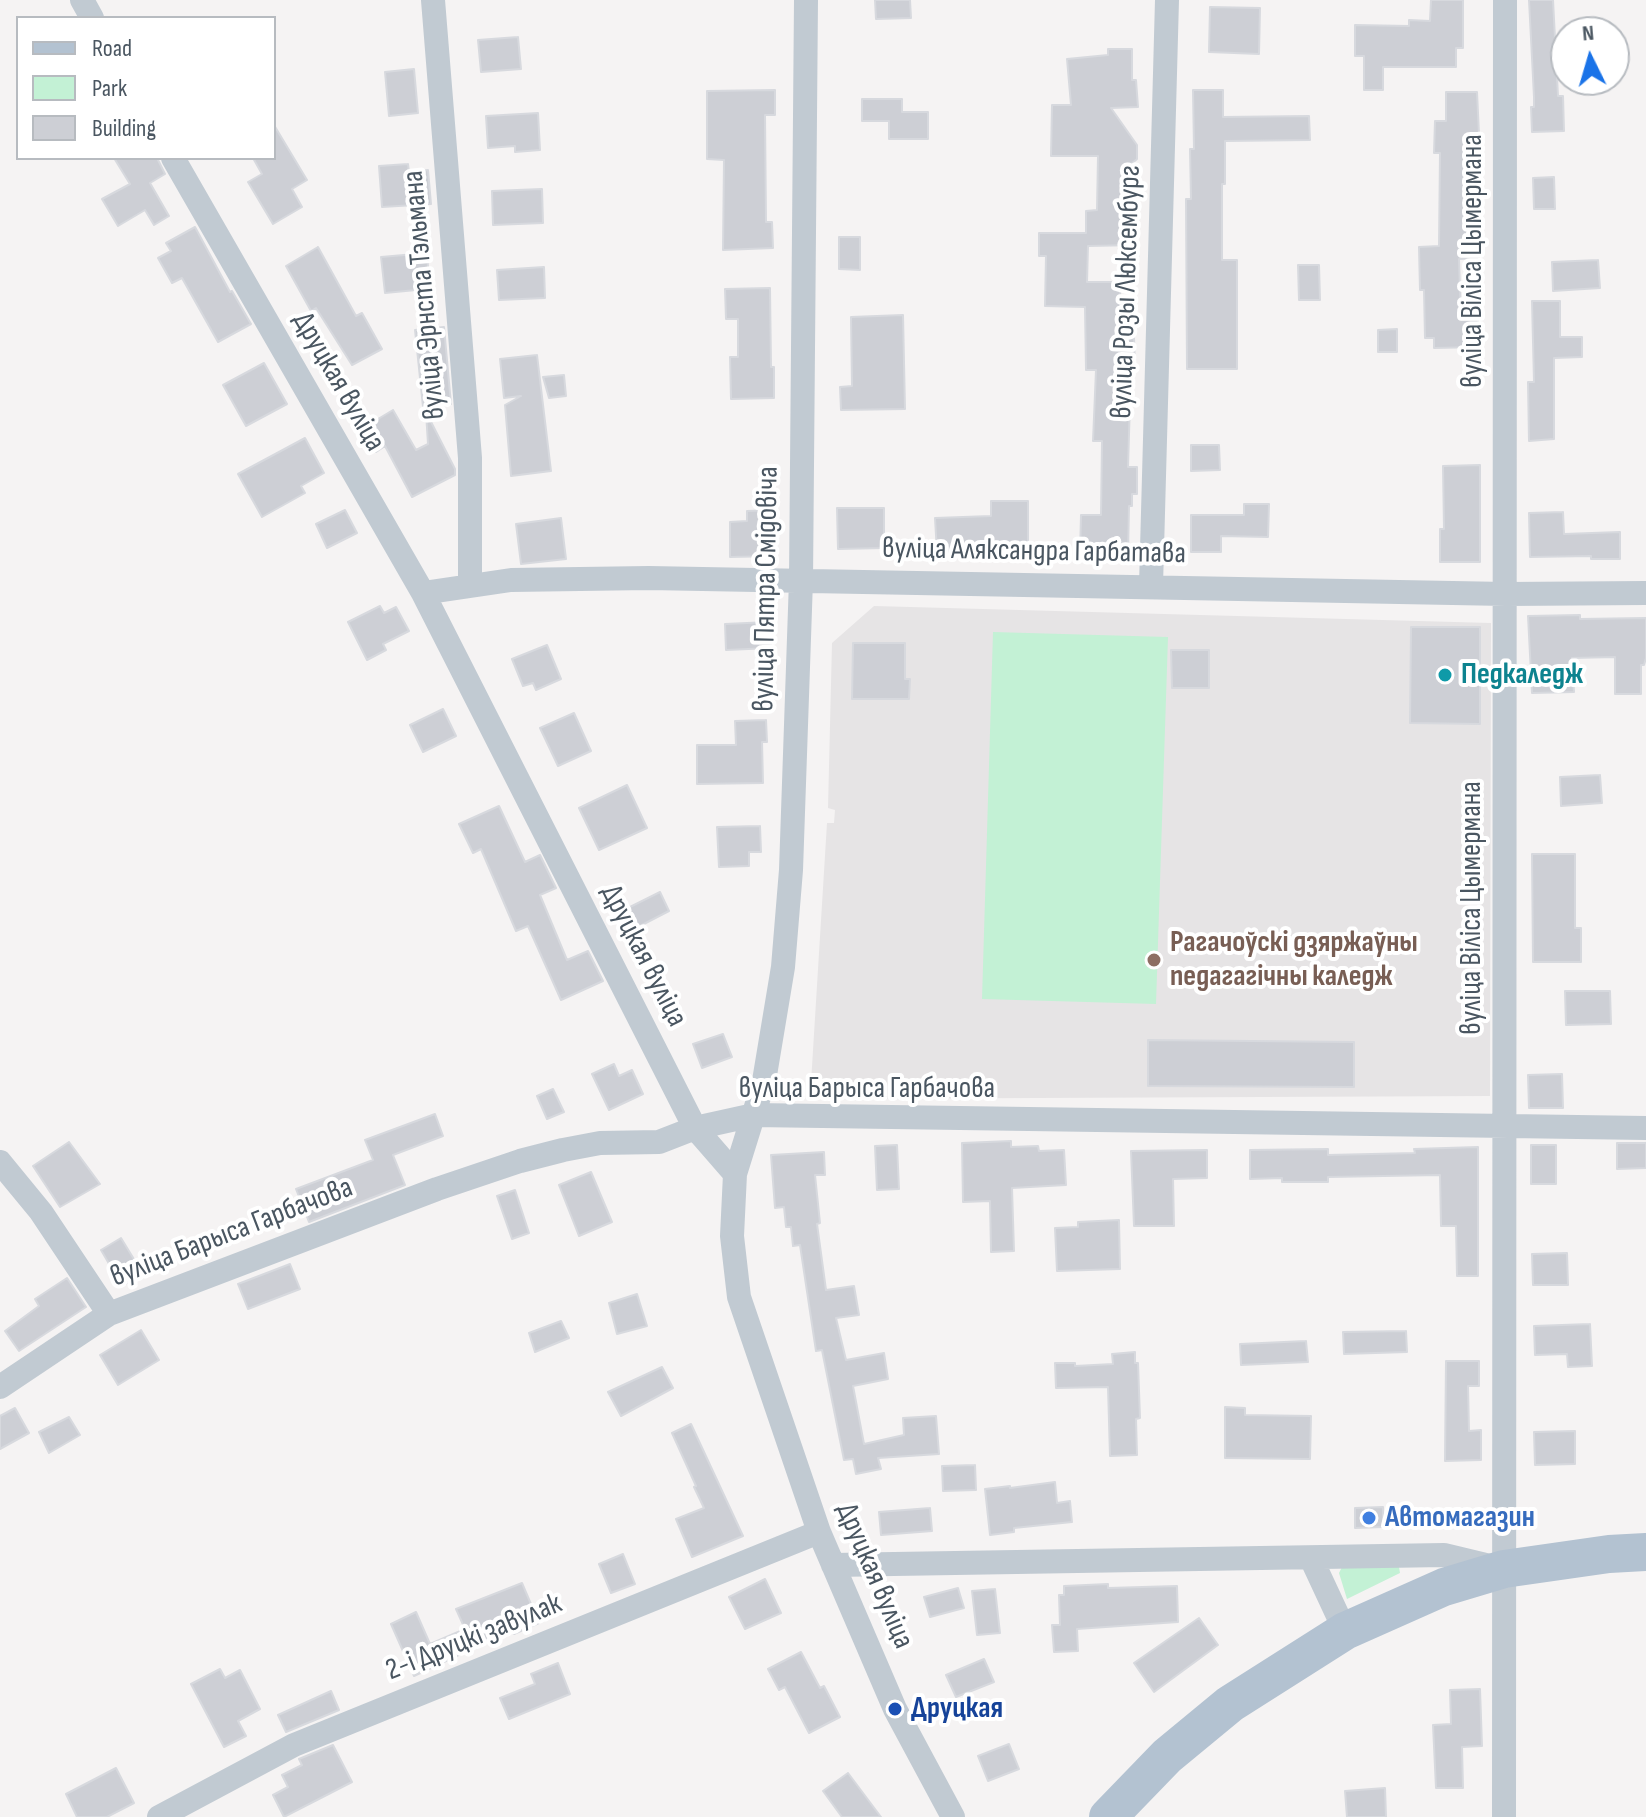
<!DOCTYPE html>
<html>
<head>
<meta charset="utf-8">
<style>
  body { margin:0 }
  #map { position:relative; width:1646px; height:1817px; overflow:hidden; background:#f5f3f3; font-family:"Sofia Sans Condensed",sans-serif }
  canvas { display:block }
  .legend { position:absolute; left:16px; top:16px; width:260px; height:144px; box-sizing:border-box; background:#fff; border:2px solid #b7bbc0; margin:0; padding:10px 14px; list-style:none; font-size:24px; color:#4a5661 }
  .legend li { display:flex; align-items:center; gap:16px; height:40px }
  .legend b { width:40px; border:2px solid #b7bbc0 }
  .north { position:absolute; left:1550px; top:16px; width:80px; height:80px; box-sizing:border-box; background:#fff; border:2px solid #b7bbc0; border-radius:50%; rotate:355deg; font-size:22px; font-weight:700; line-height:32px; text-align:center; color:#4a5661 }
  .north::after { content:''; display:block; margin:auto; width:28px; height:36px; background:#1a73e8; clip-path:polygon(50% 0,100% 100%,50% 72%,0 100%) }
</style>
</head>
<body>
<div id="map">
<canvas width="1646" height="1817"></canvas>
<ul class="legend">
<li><b style="height:10px;background:#b3c2d1"></b>Road</li>
<li><b style="height:22px;background:#c3f1d5"></b>Park</li>
<li><b style="height:22px;background:#cdcfd5"></b>Building</li>
</ul>
<div class="north">N</div>
</div>
<script>
const ctx = document.querySelector('canvas').getContext('2d');
ctx.lineJoin = 'round';
function fillPath(path, color) { ctx.fillStyle = color; ctx.fill(path, 'evenodd'); }
const poly = rows => new Path2D(rows.map(r => 'M' + r).join(''));
function strokePath(path, color, width, dash) { ctx.strokeStyle = color; ctx.lineWidth = width; ctx.lineCap = dash ? 'butt' : 'round'; ctx.setLineDash(dash || []); ctx.stroke(path); }
function drawText(font, color, halo, rows, align = 'center') {
  ctx.font = font + ' "Sofia Sans Condensed",sans-serif'; ctx.lineWidth = 8; ctx.setLineDash([]); ctx.textBaseline = 'middle'; ctx.strokeStyle = halo; ctx.fillStyle = color; for (const [text, x, y, turn = 0] of rows) {
    ctx.save(); ctx.translate(x, y); ctx.rotate((+turn || 0) * Math.PI / 180); ctx.textAlign = isNaN(turn) ? turn : align; if (halo) ctx.strokeText(text, 0, 0); ctx.fillText(text, 0, 0); ctx.restore();
  }
}
fillPath(poly([
  [874,606,1491,623,1490,1096,810,1099,827,823,834,823,835,810,828,808,832,643]
]), '#e6e4e5');
fillPath(poly([
  [993,632,1168,637,1156,1004,982,999],
  [1342,1567,1399,1567,1400,1573,1347,1599,1339,1573]
]), '#c3f1d5');
const building = poly([
  [875,0,910,0,911,18,876,19,875,0],
  [1431,0,1463,0,1463,48,1456,48,1456,67,1383,67,1383,90,1364,90,1364,56,1355,56,1355,25,1409,26,1409,20,1430,21,1431,0],
  [1529,0,1553,0,1558,96,1563,96,1564,131,1532,132,1531,107,1534,107,1534,97,1529,0],
  [1210,7,1260,8,1259,54,1209,52,1210,7],
  [518,37,521,69,481,72,478,40,518,37],
  [1108,49,1132,49,1132,80,1136,80,1138,107,1111,108,1137,145,1137,159,1130,165,1130,210,1136,210,1136,245,1088,246,1087,282,1120,282,1121,339,1134,338,1135,369,1131,369,1128,467,1137,467,1137,494,1132,494,1132,506,1129,506,1128,554,1080,554,1081,515,1101,515,1102,441,1093,441,1096,370,1086,370,1085,307,1045,306,1046,256,1039,256,1039,233,1086,233,1086,211,1097,210,1098,156,1051,156,1052,105,1071,105,1067,59,1108,55,1108,49],
  [414,69,418,113,389,116,385,72,414,69],
  [775,90,775,115,765,115,766,222,772,222,773,248,723,250,724,160,707,159,707,91,775,90],
  [1193,90,1223,90,1223,117,1309,116,1310,140,1225,141,1225,184,1222,184,1222,260,1237,260,1237,369,1187,369,1186,199,1191,199,1190,149,1194,149,1193,90],
  [1446,92,1477,92,1482,197,1479,258,1459,259,1461,319,1478,319,1478,347,1434,348,1434,338,1425,338,1424,290,1420,290,1419,247,1439,246,1440,153,1434,153,1435,121,1446,121,1446,92],
  [862,99,902,99,902,112,928,112,928,139,889,139,889,121,862,121,862,99],
  [538,113,540,150,515,152,515,146,488,148,486,116,538,113],
  [274,125,307,180,292,189,302,207,273,224,248,182,262,174,253,158,274,158,274,125],
  [114,158,157,158,165,174,150,183,169,216,154,225,145,210,118,226,102,199,130,184,114,158],
  [408,164,409,172,428,170,431,204,382,207,379,166,408,164],
  [1554,177,1555,209,1534,209,1533,178,1554,177],
  [542,189,543,223,493,225,492,191,542,189],
  [195,227,230,292,232,291,251,324,218,342,182,278,172,283,158,258,171,251,166,243,195,227],
  [839,237,860,237,860,270,839,269,839,237],
  [318,247,356,316,362,313,382,349,352,365,316,308,311,311,286,266,318,247],
  [427,253,429,280,414,281,416,290,385,293,381,257,427,253],
  [1598,260,1600,288,1553,291,1552,262,1598,260],
  [1298,265,1319,265,1320,300,1299,300,1298,265],
  [544,267,545,298,499,300,497,270,544,267],
  [770,288,771,367,774,367,774,398,731,399,730,357,738,357,738,319,726,319,725,289,770,288],
  [1532,301,1560,301,1560,337,1582,337,1582,357,1554,358,1554,439,1529,441,1528,382,1534,382,1532,301],
  [903,315,905,409,841,410,840,387,852,386,851,317,903,315],
  [444,327,451,404,423,407,415,330,444,327],
  [1397,329,1397,352,1378,352,1378,330,1397,329],
  [537,355,551,471,511,476,505,405,521,396,504,398,500,359,537,355],
  [264,363,287,404,246,426,223,385,264,363],
  [564,375,566,396,549,398,543,377,564,375],
  [393,410,416,450,428,444,426,412,455,469,455,475,412,497,385,446,376,452,363,428,393,410],
  [305,438,324,473,301,486,305,493,262,517,238,474,305,438],
  [1191,445,1219,445,1220,470,1191,471,1191,445],
  [1480,465,1480,562,1440,562,1440,529,1444,529,1443,466,1480,465],
  [991,501,1028,501,1028,552,937,553,935,518,991,516,991,501],
  [1244,504,1269,504,1268,537,1221,536,1221,552,1191,552,1191,515,1244,515,1244,504],
  [837,508,884,508,884,548,838,549,837,508],
  [345,510,357,533,327,548,316,524,345,510],
  [775,510,776,556,730,557,730,522,747,521,747,511,775,510],
  [1563,512,1564,534,1620,532,1620,559,1591,559,1591,556,1530,557,1529,513,1563,512],
  [561,518,566,559,521,564,516,524,561,518],
  [380,606,384,613,396,607,409,631,383,644,386,650,367,660,348,622,380,606],
  [1580,615,1580,619,1646,618,1646,658,1644,665,1641,665,1641,694,1615,694,1615,657,1572,658,1574,692,1532,693,1528,616,1580,615],
  [769,622,771,648,726,650,725,624,769,622],
  [1411,627,1480,627,1480,724,1410,723,1411,627],
  [853,643,905,643,905,679,910,679,909,699,852,699,853,643],
  [547,645,561,679,536,690,533,683,523,686,512,659,547,645],
  [1171,650,1209,650,1209,688,1172,688,1171,650],
  [443,709,456,736,423,752,410,725,443,709],
  [574,713,591,751,558,766,540,728,574,713],
  [766,720,767,742,762,742,763,783,697,784,697,745,736,745,735,721,766,720],
  [1600,775,1602,803,1561,806,1560,777,1600,775],
  [627,785,647,828,599,850,579,808,627,785],
  [499,806,525,862,540,855,556,888,540,895,567,960,588,951,603,981,561,1000,528,926,516,931,481,849,473,853,459,824,499,806],
  [760,826,761,852,749,852,749,866,719,867,717,827,760,826],
  [1532,854,1575,854,1575,928,1581,928,1581,962,1533,962,1532,854],
  [660,892,669,911,638,927,628,908,660,892],
  [1565,991,1610,991,1611,1024,1566,1025,1565,991],
  [723,1034,732,1057,702,1068,693,1044,723,1034],
  [1148,1040,1354,1042,1354,1087,1148,1086,1148,1040],
  [614,1064,619,1076,632,1070,643,1094,609,1110,592,1074,614,1064],
  [1562,1074,1563,1108,1529,1108,1528,1075,1562,1074],
  [553,1089,564,1112,547,1119,537,1096,553,1089],
  [435,1114,443,1136,393,1155,405,1185,309,1222,296,1189,373,1160,365,1140,435,1114],
  [1011,1141,1011,1147,1038,1146,1039,1151,1064,1150,1066,1185,1012,1188,1014,1251,991,1252,990,1201,963,1202,962,1143,1011,1141],
  [69,1142,100,1184,60,1207,33,1166,69,1142],
  [1617,1143,1646,1143,1646,1168,1617,1169,1617,1143],
  [897,1145,899,1189,877,1190,875,1146,897,1145],
  [1531,1145,1556,1145,1556,1184,1531,1184,1531,1145],
  [1478,1147,1478,1276,1457,1276,1456,1226,1441,1226,1440,1175,1328,1177,1328,1182,1282,1182,1282,1178,1250,1179,1250,1150,1328,1149,1328,1155,1415,1153,1414,1149,1478,1147],
  [1207,1150,1207,1178,1173,1179,1174,1226,1134,1226,1131,1151,1207,1150],
  [824,1152,825,1175,815,1175,820,1223,817,1224,826,1290,854,1286,859,1315,836,1318,846,1360,884,1353,888,1379,853,1386,864,1444,904,1435,903,1418,936,1416,939,1454,878,1458,881,1469,856,1474,853,1459,844,1460,822,1350,816,1351,800,1245,793,1246,791,1227,786,1227,784,1207,775,1208,771,1155,824,1152],
  [591,1172,612,1222,579,1236,559,1185,591,1172],
  [515,1190,529,1233,512,1239,497,1196,515,1190],
  [1119,1220,1120,1269,1057,1271,1055,1228,1078,1227,1078,1222,1119,1220],
  [121,1238,143,1274,122,1286,101,1250,121,1238],
  [1567,1253,1568,1285,1533,1285,1532,1254,1567,1253],
  [290,1264,300,1289,248,1309,238,1284,290,1264],
  [67,1278,86,1307,19,1351,5,1331,39,1306,35,1299,67,1278],
  [637,1294,647,1326,617,1334,609,1303,637,1294],
  [561,1321,569,1338,535,1352,529,1333,561,1321],
  [1590,1324,1592,1366,1568,1367,1567,1354,1535,1355,1534,1326,1590,1324],
  [141,1330,159,1360,118,1385,100,1355,141,1330],
  [1406,1331,1407,1352,1344,1354,1343,1332,1406,1331],
  [1306,1341,1308,1362,1241,1365,1240,1344,1306,1341],
  [1135,1352,1135,1363,1138,1363,1140,1418,1136,1419,1137,1455,1110,1456,1108,1387,1056,1388,1055,1363,1075,1363,1075,1366,1113,1364,1112,1354,1135,1352],
  [1446,1361,1479,1361,1479,1386,1468,1386,1469,1431,1481,1430,1481,1460,1445,1461,1446,1361],
  [662,1367,673,1388,621,1416,608,1392,662,1367],
  [1225,1407,1245,1408,1245,1415,1311,1416,1310,1459,1225,1458,1225,1407],
  [15,1408,29,1433,0,1449,0,1416,15,1408],
  [69,1417,80,1435,49,1453,39,1432,69,1417],
  [691,1424,743,1536,692,1557,676,1519,704,1508,694,1487,696,1486,672,1433,691,1424],
  [1575,1431,1575,1464,1535,1465,1534,1432,1575,1431],
  [975,1465,976,1490,943,1491,942,1466,975,1465],
  [1055,1482,1057,1503,1070,1501,1072,1522,1014,1528,1014,1532,990,1535,985,1489,1010,1486,1010,1488,1055,1482],
  [1383,1507,1383,1527,1355,1528,1355,1508,1383,1507],
  [930,1508,932,1531,881,1535,879,1512,930,1508],
  [623,1554,635,1584,611,1593,599,1564,623,1554],
  [765,1579,781,1613,745,1629,729,1597,765,1579],
  [522,1583,539,1623,514,1634,512,1630,414,1676,391,1624,416,1612,430,1644,465,1629,456,1609,522,1583],
  [1108,1584,1108,1588,1177,1586,1178,1622,1077,1629,1078,1651,1054,1652,1052,1625,1060,1625,1059,1595,1064,1595,1064,1586,1108,1584],
  [958,1588,964,1608,930,1617,924,1597,958,1588],
  [995,1589,1000,1633,977,1635,972,1591,995,1589],
  [1199,1618,1218,1645,1154,1692,1134,1663,1199,1618],
  [801,1652,820,1688,824,1686,840,1717,809,1733,785,1687,779,1690,768,1669,801,1652],
  [984,1659,994,1682,956,1697,946,1675,984,1659],
  [558,1663,570,1694,509,1719,500,1698,535,1684,531,1674,558,1663],
  [220,1669,225,1678,240,1670,260,1709,238,1721,246,1736,224,1747,191,1684,220,1669],
  [1480,1689,1482,1746,1462,1747,1463,1788,1436,1788,1433,1725,1451,1724,1450,1690,1480,1689],
  [331,1691,339,1710,286,1732,278,1715,331,1691],
  [1009,1744,1019,1769,988,1781,978,1756,1009,1744],
  [333,1745,352,1782,284,1817,273,1795,288,1787,282,1775,302,1765,299,1759,333,1745],
  [116,1768,134,1803,107,1817,77,1817,66,1794,116,1768],
  [848,1773,881,1817,842,1817,823,1791,848,1773],
  [1385,1788,1386,1817,1347,1817,1345,1791,1385,1788]
]);
fillPath(building, '#cdcfd5');
strokePath(building, '#d7d9de', 2);
strokePath(poly([
  [82,0,92,18],
  [433,0,470,458,470,585],
  [806,0,801,580,791,870,783,967,764,1081,735,1174,732,1236,739,1297,819,1532,895,1709,953,1817],
  [173,158,423,593,695,1128,735,1174],
  [1151,586,1167,0],
  [423,593,511,580,649,578,1506,594,1646,593],
  [0,1162,41,1212,109,1314],
  [0,1387,109,1314,437,1189,520,1161,563,1150,600,1143,659,1142,695,1128,754,1115,1646,1128],
  [1311,1558,1345,1631],
  [833,1565,1444,1555,1498,1568],
  [159,1817,294,1745,819,1532],
  [1504,1817,1505,0]
]), '#c1cad2', 24);
strokePath(poly([
  [1108,1817,1167,1756,1230,1704,1345,1631,1444,1587,1504,1569,1609,1554,1646,1552]
]), '#b3c2d1', 38);
for (const [x, y, r, color] of [
  [1445,675,8,"#0f9aa8"],
  [1154,960,8,"#8d6e63"],
  [1369,1518,8,"#3f7fe0"],
  [895,1709,8,"#1a4fb4"]
]) { const dot = new Path2D(); dot.arc(x, y, r, 0, 2 * Math.PI); ctx.fillStyle = color; ctx.fill(dot); strokePath(dot, '#fff', 3); }
drawText('30px', '#4a5661', '#fff', [
  ["вуліца Віліса Цымермана",1473,261,-90],
  ["вуліца Розы Люксембург",1127,292,-88],
  ["вуліца Эрнста Тэльмана",425,295,-95],
  ["Друцкая вуліца",338,382,60],
  ["вуліца Аляксандра Гарбатава",1034,552,1],
  ["вуліца Пятра Смідовіча",767,589,-89],
  ["вуліца Віліса Цымермана",1472,908,-90],
  ["Друцкая вуліца",643,956,63],
  ["вуліца Барыса Гарбачова",867,1089],
  ["вуліца Барыса Гарбачова",232,1233,-21],
  ["Друцкая вуліца",874,1576,67],
  ["2-і Друцкі завулак",474,1638,-22]
]);
drawText('bold 30px', '#0d838f', '#fff', [
  ["Педкаледж",1461,675]
], 'left');
drawText('bold 30px', '#785e54', '#fff', [
  ["Рагачоўскі дзяржаўны",1170,943],
  ["педагагічны каледж",1170,977]
], 'left');
drawText('bold 30px', '#366cbe', '#fff', [
  ["Автомагазин",1385,1518]
], 'left');
drawText('bold 30px', '#164399', '#fff', [
  ["Друцкая",911,1709]
], 'left');
</script>
</body>
</html>
